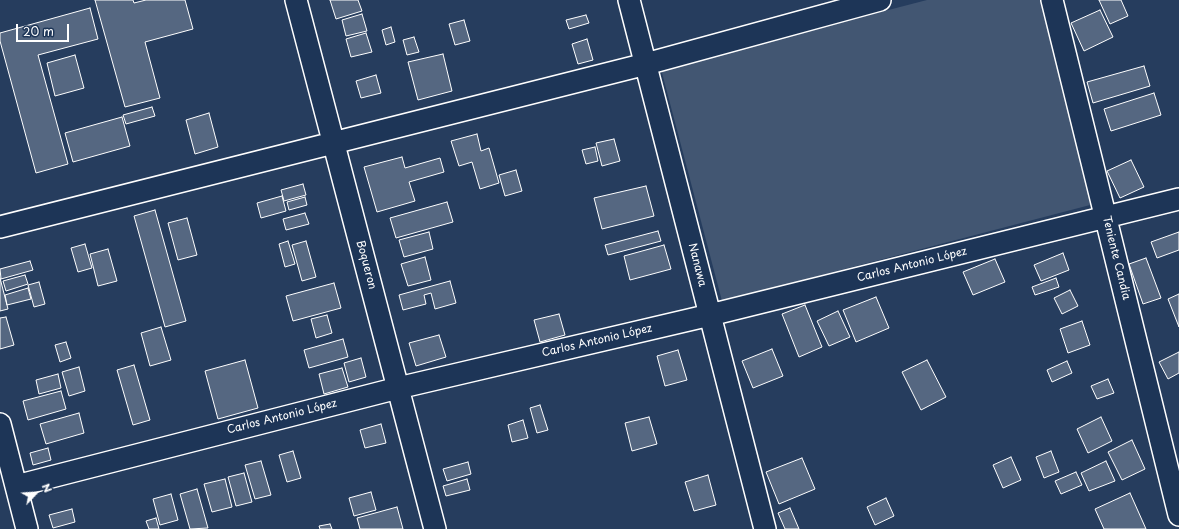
<!DOCTYPE html>
<html>
<head>
<meta charset="utf-8">
<style>
  body { margin:0 }
  #map { position:relative; width:1179px; height:529px; overflow:hidden; background:#263d5e; font-family:"Playpen Sans",sans-serif }
  canvas { display:block }
  .north { position:absolute; left:16px; top:473px; width:40px; height:40px; -webkit-text-stroke:3px #1d3557; paint-order:stroke; rotate:65deg; font-size:11px; font-weight:700; line-height:16px; text-align:center; color:#fff }
  .north::after { content:''; display:block; margin:auto; width:14px; height:18px; background:#fff; clip-path:polygon(50% 0,100% 100%,50% 72%,0 100%) }
  .scale { position:absolute; left:16px; top:24px; width:53px; height:18px; box-sizing:border-box; border:2px solid #fff; border-top:0; padding-left:5px; font-size:12px; line-height:14px; white-space:nowrap; color:#fff; -webkit-text-stroke:3px #1d3557; paint-order:stroke }
</style>
</head>
<body>
<div id="map">
<canvas width="1179" height="529"></canvas>
<div class="north">N</div>
<div class="scale">20 m</div>
</div>
<script>
const ctx = document.querySelector('canvas').getContext('2d');
ctx.lineJoin = 'round';
function fillPath(path, color) { ctx.fillStyle = color; ctx.fill(path, 'evenodd'); }
const poly = rows => new Path2D(rows.map(r => 'M' + r).join(''));
function strokePath(path, color, width, dash) { ctx.strokeStyle = color; ctx.lineWidth = width; ctx.lineCap = dash ? 'butt' : 'round'; ctx.setLineDash(dash || []); ctx.stroke(path); }
function drawText(font, color, halo, rows, align = 'center') {
  ctx.font = font + ' "Playpen Sans",sans-serif'; ctx.lineWidth = 3; ctx.setLineDash([]); ctx.textBaseline = 'middle'; ctx.strokeStyle = halo; ctx.fillStyle = color; for (const [text, x, y, turn = 0] of rows) {
    ctx.save(); ctx.translate(x, y); ctx.rotate((+turn || 0) * Math.PI / 180); ctx.textAlign = isNaN(turn) ? turn : align; if (halo) ctx.strokeText(text, 0, 0); ctx.fillText(text, 0, 0); ctx.restore();
  }
}
fillPath(poly([
  [927,0,1041,0,1094,204,722,301,661,69]
]), '#425672');
const building = poly([
  [95,0,133,0,134,3,146,0,185,0,193,29,145,42,160,98,125,107,95,0],
  [330,0,358,0,362,11,336,19,330,0],
  [1099,0,1121,0,1128,16,1110,24,1099,0],
  [90,8,98,39,38,55,68,164,36,173,0,41,0,33,90,8],
  [1100,10,1113,37,1084,51,1071,23,1100,10],
  [362,14,367,31,346,36,342,20,362,14],
  [586,15,589,23,569,29,566,20,586,15],
  [464,20,470,41,455,45,449,24,464,20],
  [391,27,395,42,386,45,382,30,391,27],
  [366,33,372,52,351,57,346,39,366,33],
  [414,37,419,52,407,55,403,40,414,37],
  [587,39,593,60,578,64,572,44,587,39],
  [443,54,452,91,418,100,408,62,443,54],
  [75,55,84,88,55,96,47,63,75,55],
  [1144,66,1150,86,1093,103,1087,82,1144,66],
  [376,75,381,93,361,98,356,81,376,75],
  [1154,93,1161,115,1111,131,1104,109,1154,93],
  [152,107,155,116,126,124,123,115,152,107],
  [209,113,218,147,195,154,186,120,209,113],
  [122,117,130,146,73,162,65,133,122,117],
  [477,134,481,151,489,148,499,183,480,189,472,162,459,166,451,141,477,134],
  [614,139,620,161,602,166,596,143,614,139],
  [595,147,598,161,586,164,582,150,595,147],
  [402,157,405,168,440,158,444,172,409,182,415,201,377,212,364,167,402,157],
  [1131,160,1144,187,1120,198,1107,171,1131,160],
  [516,170,522,191,505,196,499,175,516,170],
  [303,184,306,195,284,201,281,190,303,184],
  [646,186,654,216,602,229,594,198,646,186],
  [282,196,286,211,261,218,257,203,282,196],
  [305,197,307,205,289,210,287,202,305,197],
  [447,202,453,222,396,238,390,218,447,202],
  [155,210,186,321,165,327,134,216,155,210],
  [305,213,309,224,286,230,283,219,305,213],
  [187,218,197,255,178,260,168,223,187,218],
  [658,231,661,241,608,255,605,245,658,231],
  [429,232,433,249,404,257,399,240,429,232],
  [1179,232,1179,250,1157,258,1151,242,1179,232],
  [288,241,295,264,285,267,279,244,288,241],
  [306,241,316,277,302,281,292,245,306,241],
  [85,244,92,268,78,272,71,248,85,244],
  [664,245,671,269,630,280,624,256,664,245],
  [108,249,117,281,98,286,90,254,108,249],
  [1063,253,1069,270,1041,281,1034,265,1063,253],
  [425,257,431,280,408,286,401,264,425,257],
  [1146,258,1161,298,1143,304,1129,264,1146,258],
  [995,259,1005,282,973,295,963,272,995,259],
  [30,261,33,270,1,279,0,269,30,261],
  [25,275,28,284,6,291,3,281,25,275],
  [0,278,8,309,0,311,0,278],
  [1056,278,1059,287,1035,295,1032,287,1056,278],
  [450,281,456,303,435,309,431,293,424,295,426,304,403,310,399,295,450,281],
  [39,282,45,304,34,307,28,285,39,282],
  [334,283,341,308,293,321,286,296,334,283],
  [28,288,31,299,7,305,5,295,28,288],
  [1070,290,1078,306,1062,314,1054,298,1070,290],
  [1179,294,1179,327,1168,299,1179,294],
  [876,297,889,328,856,342,843,310,876,297],
  [805,305,822,347,799,357,782,314,805,305],
  [838,311,850,337,829,346,817,321,838,311],
  [559,314,565,335,540,342,534,320,559,314],
  [327,315,332,333,316,338,311,319,327,315],
  [6,317,14,345,0,349,0,318,6,317],
  [1082,321,1090,345,1068,353,1060,329,1082,321],
  [161,327,171,360,150,366,141,333,161,327],
  [439,335,446,357,416,366,409,343,439,335],
  [343,339,348,357,309,368,304,350,343,339],
  [66,342,71,358,60,362,55,345,66,342],
  [772,349,783,376,753,388,742,361,772,349],
  [678,350,687,380,665,386,657,356,678,350],
  [1179,352,1179,373,1168,379,1159,362,1179,352],
  [361,358,366,377,349,382,344,363,361,358],
  [245,360,258,408,218,419,205,371,245,360],
  [927,360,946,397,921,410,902,372,927,360],
  [1067,361,1072,373,1052,382,1047,370,1067,361],
  [134,365,150,420,133,425,117,370,134,365],
  [79,367,85,391,69,396,62,372,79,367],
  [342,368,348,387,324,394,319,374,342,368],
  [58,374,61,388,39,394,36,380,58,374],
  [1108,379,1114,393,1097,399,1091,386,1108,379],
  [61,391,66,409,28,420,23,401,61,391],
  [540,405,548,430,537,433,530,408,540,405],
  [79,413,84,433,46,444,40,424,79,413],
  [649,417,657,444,632,451,625,423,649,417],
  [1101,417,1112,441,1088,453,1077,429,1101,417],
  [523,420,528,438,512,442,508,425,523,420],
  [381,424,386,443,365,448,360,430,381,424],
  [1132,440,1145,469,1122,480,1108,452,1132,440],
  [48,448,51,460,33,465,30,453,48,448],
  [293,451,301,478,287,482,279,455,293,451],
  [1051,451,1059,472,1044,478,1036,457,1051,451],
  [1011,457,1021,480,1003,488,993,465,1011,457],
  [802,458,815,489,779,504,766,472,802,458],
  [261,461,271,495,255,499,245,465,261,461],
  [1106,461,1115,481,1089,491,1081,473,1106,461],
  [468,462,471,474,447,481,443,469,468,462],
  [1076,472,1082,485,1061,494,1055,481,1076,472],
  [244,473,252,502,236,506,228,477,244,473],
  [708,475,716,505,694,511,685,482,708,475],
  [225,479,232,507,212,512,204,484,225,479],
  [467,479,470,490,446,496,443,486,467,479],
  [197,489,208,528,190,529,180,494,197,489],
  [371,492,376,510,354,516,349,498,371,492],
  [1130,493,1146,529,1104,529,1095,509,1130,493],
  [171,494,178,520,160,525,153,499,171,494],
  [886,498,894,516,875,525,867,507,886,498],
  [397,507,403,529,360,529,357,518,397,507],
  [790,508,799,529,785,529,778,513,790,508],
  [72,509,75,522,53,528,49,515,72,509],
  [156,518,159,529,149,529,146,521,156,518],
  [330,524,332,529,320,529,319,526,330,524]
]);
fillPath(building, '#556781');
strokePath(building, '#fff', 1);
const minor = poly([
  [296,0,435,529],
  [629,0,765,529],
  [1052,0,1179,515],
  [0,227,646,64,880,0],
  [0,424,27,529],
  [16,486,398,388,710,315,1179,199]
]);
strokePath(minor, '#fff', 24);
strokePath(minor, '#1d3557', 21);
drawText('11px', '#fff', '#1d3557', [
  ["Teniente Candia",1116,258,76],
  ["Boqueron",366,265,75],
  ["Nanawa",697,265,76],
  ["Carlos Antonio López",912,265,-14],
  ["Carlos Antonio López",597,341,-13],
  ["Carlos Antonio López",282,417,-14]
]);
</script>
</body>
</html>
